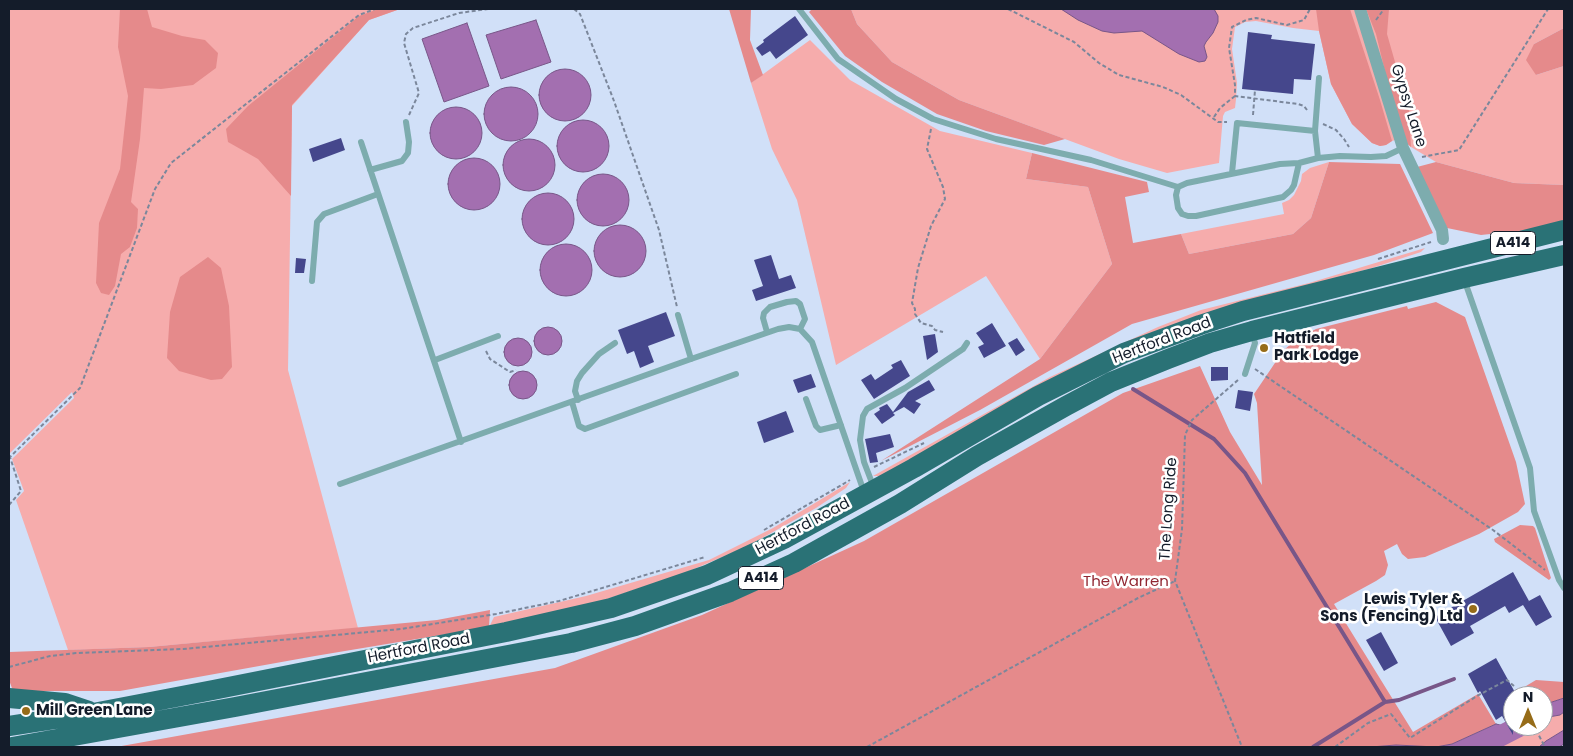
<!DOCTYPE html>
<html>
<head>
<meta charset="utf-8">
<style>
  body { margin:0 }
  #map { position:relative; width:1573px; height:756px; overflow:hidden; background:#d1e0f8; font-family:Poppins,sans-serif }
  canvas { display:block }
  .frame { position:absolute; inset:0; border:10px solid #141c2a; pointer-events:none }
  .north { position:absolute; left:1503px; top:686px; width:50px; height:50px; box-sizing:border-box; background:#fff; border:1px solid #a1a4aa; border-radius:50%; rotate:0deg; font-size:14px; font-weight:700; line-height:20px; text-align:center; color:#141c2a }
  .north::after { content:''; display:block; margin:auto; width:18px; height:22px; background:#966c18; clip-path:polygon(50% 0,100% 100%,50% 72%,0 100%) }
</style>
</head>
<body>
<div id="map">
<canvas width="1573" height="756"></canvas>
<div class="frame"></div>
<div class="north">N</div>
</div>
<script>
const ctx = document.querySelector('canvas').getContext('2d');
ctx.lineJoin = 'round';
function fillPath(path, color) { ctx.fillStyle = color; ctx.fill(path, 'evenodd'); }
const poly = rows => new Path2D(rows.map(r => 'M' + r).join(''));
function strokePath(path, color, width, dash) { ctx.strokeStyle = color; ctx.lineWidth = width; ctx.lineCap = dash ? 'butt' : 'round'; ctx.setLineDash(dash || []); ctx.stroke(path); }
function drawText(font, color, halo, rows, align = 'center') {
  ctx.font = font + ' Poppins,sans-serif'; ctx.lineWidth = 5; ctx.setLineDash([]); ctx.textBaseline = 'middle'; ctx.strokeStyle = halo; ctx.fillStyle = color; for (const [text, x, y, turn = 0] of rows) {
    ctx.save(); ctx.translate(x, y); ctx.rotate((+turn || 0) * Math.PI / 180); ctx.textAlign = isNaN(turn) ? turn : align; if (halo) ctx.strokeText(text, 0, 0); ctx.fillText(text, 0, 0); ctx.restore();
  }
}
fillPath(poly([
  [9,9,400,9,369,20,292,106,288,370,358,628,149,647,68,650,16,500,24,491,12,459,74,398,72,392,9,454],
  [851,9,1564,9,1564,28,1534,44,1536,75,1564,66,1564,185,1514,183,1436,162,1411,147,1401,138,1392,141,1386,145,1380,146,1372,143,1352,124,1331,84,1319,31,1293,28,1256,21,1245,22,1235,27,1232,49,1237,83,1236,99,1235,108,1225,112,1223,116,1219,163,1167,173,1119,159,959,100,892,62,857,24],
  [810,40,850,80,940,131,1032,153,1026,179,1088,187,1112,264,1040,359,986,276,836,365,797,200,772,149,751,83],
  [1329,162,1311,218,1293,234,1189,254,1181,234,1284,214,1282,203,1289,200,1294,195,1301,181,1302,174,1310,168],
  [1425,248,1421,252,1372,268,1225,308,882,476,873,476,1050,377,1158,327,1201,310,1309,283],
  [850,482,846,488,816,508,746,547,682,574,604,600,489,627,494,617,586,596,709,560,773,528],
  [1564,712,1564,730,1546,741,1539,747,1502,747,1498,744,1513,737,1513,732,1524,726,1543,726,1543,718,1560,715]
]), '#f6acac');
fillPath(poly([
  [120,9,147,9,152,27,182,36,205,40,218,53,216,68,193,85,161,89,144,88,140,139,131,202,138,209,137,228,130,247,121,254,115,286,109,295,101,293,96,283,99,223,120,169,128,96,118,47],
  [378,9,400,9,369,20,292,105,291,196,258,159,228,142,226,129,248,106,359,16],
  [729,9,751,9,750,40,763,75,751,83],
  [812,9,851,9,857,24,892,62,959,100,1065,139,1044,145,986,131,937,114,882,82,845,56,809,12],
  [1316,9,1350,9,1380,100,1392,141,1386,145,1380,146,1372,143,1352,124,1331,84,1319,31],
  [1366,9,1389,9,1387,34,1409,111,1411,147,1401,138,1376,34],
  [1564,28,1564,66,1536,75,1526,60,1534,44],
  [1032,153,1147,182,1149,192,1125,197,1133,243,1181,234,1189,254,1293,234,1311,218,1329,162,1400,164,1433,233,1374,255,1132,324,980,410,881,461,1040,359,1112,264,1088,187,1026,179],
  [1436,162,1514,183,1564,185,1564,222,1537,229,1481,235,1447,228,1417,167],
  [208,257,221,268,229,306,232,367,222,379,211,380,179,371,167,358,170,312,180,277],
  [1436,302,1465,317,1516,462,1525,504,1518,512,1479,534,1425,557,1408,559,1402,554,1397,544,1384,551,1388,565,1385,575,1376,581,1334,604,1413,732,1478,694,1496,724,1452,744,1436,747,1396,745,1371,747,116,747,555,668,702,615,864,541,1123,393,1200,366,1230,432,1262,485,1257,403,1254,394,1283,351,1295,340,1316,329,1407,306,1408,309],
  [1520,525,1533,526,1535,528,1551,578,1549,580,1495,542,1494,539],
  [490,610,489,627,315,656,120,691,13,691,9,680,9,652,149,647,437,620],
  [1536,680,1564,682,1564,698,1543,705,1543,696,1519,696,1516,692]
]), '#e58a8b');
const water = poly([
  [1061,9,1214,9,1218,16,1218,22,1213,33,1206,42,1204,46,1207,57,1205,61,1199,62,1179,54,1142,31,1114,33,1102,31,1078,20,1061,9],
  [536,20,551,62,501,79,486,35,536,20],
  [467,23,489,86,444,102,422,39,467,23],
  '539 95a26 26 0 1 1 52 0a26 26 0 1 1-52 0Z',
  '484 114a27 27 0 1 1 54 0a27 27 0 1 1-54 0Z',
  '430 133a26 26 0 1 1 52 0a26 26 0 1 1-52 0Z',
  '557 146a26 26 0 1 1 52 0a26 26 0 1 1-52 0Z',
  '503 165a26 26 0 1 1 52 0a26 26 0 1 1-52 0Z',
  '448 184a26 26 0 1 1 52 0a26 26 0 1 1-52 0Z',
  '577 200a26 26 0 1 1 52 0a26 26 0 1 1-52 0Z',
  '522 219a26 26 0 1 1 52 0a26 26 0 1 1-52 0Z',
  '594 251a26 26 0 1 1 52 0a26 26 0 1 1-52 0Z',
  '540 270a26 26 0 1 1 52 0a26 26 0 1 1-52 0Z',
  '534 341a14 14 0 1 1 28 0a14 14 0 1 1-28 0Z',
  '504 352a14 14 0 1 1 28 0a14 14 0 1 1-28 0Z',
  '509 385a14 14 0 1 1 28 0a14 14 0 1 1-28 0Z',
  [1564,698,1564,712,1560,715,1543,718,1543,705,1564,698],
  [1496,724,1512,728,1513,737,1499,744,1502,747,1371,747,1396,745,1436,747,1452,744,1496,724],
  [1564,730,1564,744,1559,747,1539,747,1546,741,1564,730]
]);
fillPath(water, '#a36fb0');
strokePath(water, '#785688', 1);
strokePath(poly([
  [1133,389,1214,439,1245,473,1385,702],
  [1313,747,1385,702,1399,700,1454,679]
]), '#785688', 4);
strokePath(poly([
  [1479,747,1520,726]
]), '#a36fb0', 21);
fillPath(poly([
  [795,16,808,35,776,59,770,51,762,56,756,48,764,42,763,40],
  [1248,32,1272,35,1271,39,1315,44,1311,80,1294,79,1293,94,1242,89],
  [341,138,345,150,313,162,309,149],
  [771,255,779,279,791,275,796,288,756,301,752,290,763,286,754,260],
  [296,258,306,259,304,273,295,273],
  [666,312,675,336,648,346,654,362,640,368,634,351,627,354,618,330],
  [992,323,1006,346,984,358,978,347,984,344,976,333],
  [935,334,938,352,927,360,923,336],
  [1017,338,1025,350,1016,356,1008,343],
  [901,360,910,376,874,399,861,380,871,374,875,380,893,368,891,365],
  [1211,367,1228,367,1228,380,1211,381],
  [811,374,816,387,798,393,793,380],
  [929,380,935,390,915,401,921,404,914,414,904,407,893,413,895,415,882,424,874,414,880,410,879,408,887,404,893,412,908,392],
  [1238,390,1253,392,1250,411,1235,408],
  [786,411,794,432,764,443,757,422],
  [890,434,894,447,876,453,878,462,870,463,865,439],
  [1513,572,1529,601,1527,602,1540,595,1552,617,1536,626,1523,605,1509,613,1505,606,1470,626,1474,633,1451,646,1435,617],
  [1381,632,1398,663,1384,671,1366,640],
  [1496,658,1517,696,1513,696,1513,735,1502,716,1496,720,1480,691,1478,693,1468,674]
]), '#45478c');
strokePath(poly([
  [574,9,580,14,614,101,659,230,677,307],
  [1008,9,1074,42,1099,63,1119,75,1163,87,1181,95,1218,122,1227,122],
  [1376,20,1384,9],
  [1307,110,1304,106,1298,104,1235,96,1235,85,1229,48,1232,27,1246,20,1256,18,1287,25,1304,20,1310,9],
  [409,115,419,93,404,43,406,34,413,28,459,13,488,9],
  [1253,115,1255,90],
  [1214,117,1220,108,1235,96],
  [1323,124,1336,130,1344,139,1349,147],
  [931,129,927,149,943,187,945,199,931,226,918,268,912,303,915,309,915,314,921,323,932,326,935,330,943,332],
  [1422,157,1459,150,1548,9],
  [1378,259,1431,242],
  [486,351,490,359,510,372,516,370],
  [1255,369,1493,530,1545,570],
  [1238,380,1192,420,1185,435,1182,529,1175,581,1242,747],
  [874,467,924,443],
  [9,505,21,491,10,457,80,388,155,189,171,163,359,15,375,9],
  [764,530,850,480],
  [9,667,50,656,76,653,183,649,401,629,496,614,559,601,705,557],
  [1536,730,1545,747],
  [867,747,1138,598,1175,581],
  [1335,747,1368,723,1391,714,1410,738,1477,696,1507,680,1514,686]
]), '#7b879b', 2, [4, 2.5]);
strokePath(poly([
  [799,9,838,59,896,99,933,119,996,139,1091,160,1178,187],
  [361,142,461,442],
  [1318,158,1315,131,1319,78],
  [1299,163,1294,185,1291,190,1283,197,1196,216,1188,216,1182,214,1178,208,1176,195,1178,187,1187,183,1280,164,1299,163,1318,158,1340,156,1371,157,1386,156,1403,148],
  [370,170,402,161,408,153,409,142,406,122],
  [1232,173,1237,123,1315,131],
  [1464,279,1530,468,1534,511,1559,580,1564,588],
  [312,281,317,222,324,214,378,194],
  [678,315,691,359],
  [767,332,763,318,764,313,770,307,787,302,796,301,800,304,805,319,800,329],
  [435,360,498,336],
  [1245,374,1255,343,1252,332],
  [806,399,816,426,820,430,841,425],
  [578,400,575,391,577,381,582,373,599,354,615,343],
  [572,402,579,426,585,429,736,374],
  [340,484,691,359,778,329,789,327,800,329,812,342,864,492],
  [874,488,864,462,860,440,863,416,867,409,905,388,963,349,967,343]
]), '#7dacae', 6);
strokePath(poly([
  [1360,9,1403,148,1442,230,1443,239]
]), '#7dacae', 12);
strokePath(poly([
  [9,698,65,703,89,711],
  [9,726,93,713,213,690,506,632,611,608,707,575,784,539,914,468,1038,396,1124,353,1200,325,1243,311,1564,230],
  [12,747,235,707,571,643,635,626,730,592,794,563,900,504,977,456,1066,406,1111,382,1168,359,1210,343,1252,331,1464,278,1564,255]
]), '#2a7276', 20);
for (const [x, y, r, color] of [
  [1264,348,5,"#966c18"],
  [1473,609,5,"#966c18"],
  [26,711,5,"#966c18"]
]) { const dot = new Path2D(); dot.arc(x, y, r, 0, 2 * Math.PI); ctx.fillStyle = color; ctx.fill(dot); strokePath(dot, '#fff', 2); }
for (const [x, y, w] of [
  [1513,243,45],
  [761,578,45]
]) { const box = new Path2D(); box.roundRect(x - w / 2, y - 11.5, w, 23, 4); ctx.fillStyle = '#fff'; ctx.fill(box); strokePath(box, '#141c2a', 1); }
drawText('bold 14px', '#141c2a', null, [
  ["A414",1513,243],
  ["A414",761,578]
]);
drawText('15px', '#141c2a', '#fff', [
  ["Gypsy Lane",1408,106,72],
  ["Hertford Road",1162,341,-21],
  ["The Long Ride",1169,509,-86],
  ["Hertford Road",803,527,-28],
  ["Hertford Road",419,649,-11]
]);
drawText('bold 15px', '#141c2a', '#fff', [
  ["Hatfield",1274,339],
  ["Park Lodge",1274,356],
  ["Lewis Tyler &",1463,600,"right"],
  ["Sons (Fencing) Ltd",1463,617,"right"],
  ["Mill Green Lane",36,711]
], 'left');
drawText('15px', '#912732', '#fff', [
  ["The Warren",1126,582]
]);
</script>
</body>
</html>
